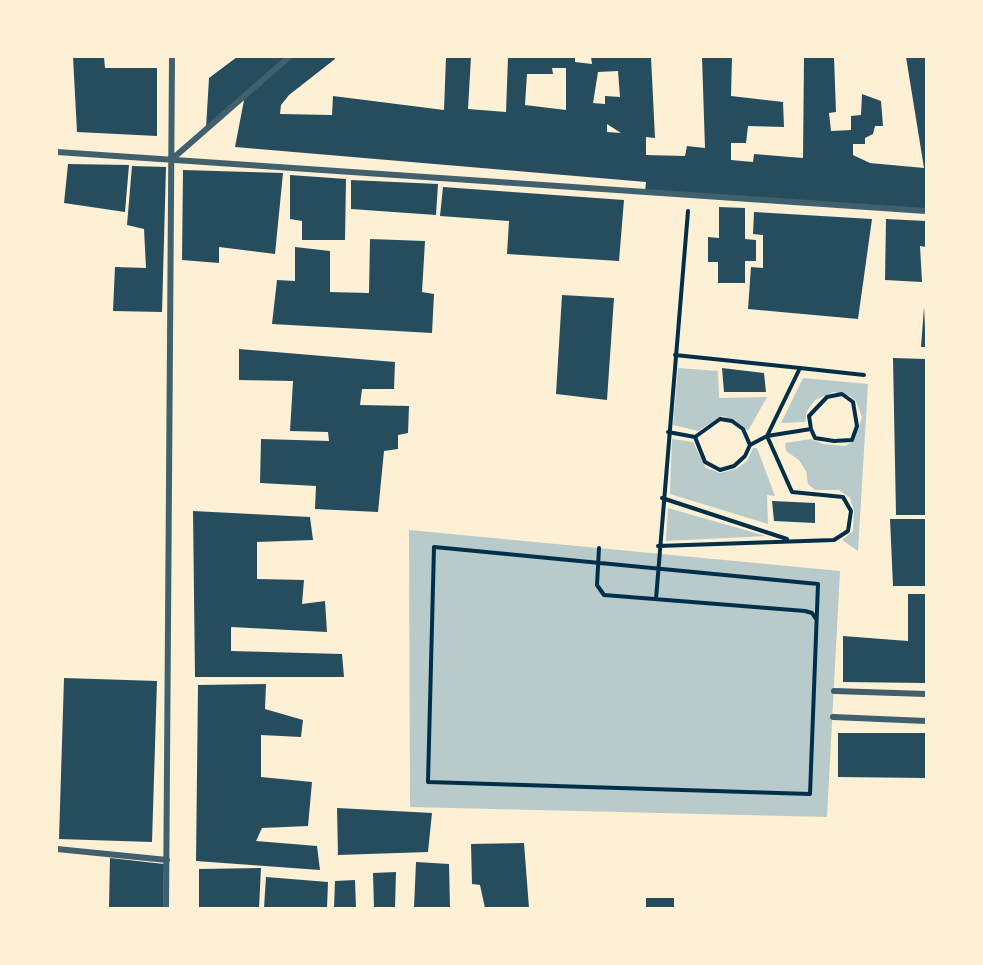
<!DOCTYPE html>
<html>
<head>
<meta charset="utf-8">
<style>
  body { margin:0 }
  #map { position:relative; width:983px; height:965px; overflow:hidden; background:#fdf0d5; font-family:"Varela Round",sans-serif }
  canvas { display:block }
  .frame { position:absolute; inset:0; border:58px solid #fdf0d5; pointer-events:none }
</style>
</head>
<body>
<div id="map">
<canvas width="983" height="965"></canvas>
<div class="frame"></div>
</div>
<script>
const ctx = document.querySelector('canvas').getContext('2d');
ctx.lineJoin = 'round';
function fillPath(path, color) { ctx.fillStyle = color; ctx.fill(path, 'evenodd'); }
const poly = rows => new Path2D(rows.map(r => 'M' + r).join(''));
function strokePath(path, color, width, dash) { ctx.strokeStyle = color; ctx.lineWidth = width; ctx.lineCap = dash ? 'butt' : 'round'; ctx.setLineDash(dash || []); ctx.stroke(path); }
fillPath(poly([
  [678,368,718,371,719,398,767,397,748,431,736,421,722,416,698,431,673,425],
  [803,378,868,384,858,551,842,540,853,531,854,511,850,498,839,490,815,490,808,484,806,471,799,460,786,451,785,443,811,439,823,444,845,446,854,441,862,417,856,401,850,396,834,392,815,400,807,411,805,422,781,423],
  [672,439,693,442,706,468,720,473,736,469,747,461,753,448,757,448,775,496,767,495,768,524,670,494],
  [668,508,766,536,666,541],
  [409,530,840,571,827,817,410,807]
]), '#b9caca');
fillPath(poly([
  [73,57,104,57,105,68,157,68,157,136,77,132],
  [237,57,334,57,335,59,289,95,281,105,280,114,332,115,333,96,444,110,446,57,471,57,468,109,506,112,508,57,575,57,575,62,592,64,591,57,651,57,655,138,646,137,646,155,685,156,687,146,705,148,702,57,732,57,731,96,783,102,784,127,748,126,746,143,731,143,731,160,753,162,754,154,803,158,804,57,834,57,836,112,829,113,831,131,851,130,851,116,861,115,862,94,881,101,883,126,875,126,873,134,865,138,865,144,853,144,853,155,870,163,924,168,906,57,926,57,926,211,645,192,646,182,235,147,245,95,206,128,209,78],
  [552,68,566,68,566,110,525,105,527,74,553,74],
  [618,71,620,97,605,96,605,104,593,103,598,72],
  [607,124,621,133,607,132],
  [68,164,129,165,125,212,64,203],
  [132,166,166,167,162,312,113,311,115,267,146,268,144,229,127,225],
  [183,170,283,173,275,254,219,247,219,263,182,260],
  [290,175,346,179,345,240,302,240,302,221,290,219],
  [351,180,438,184,436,215,351,209],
  [443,187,624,200,619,261,507,254,509,221,440,216],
  [719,207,745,208,745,239,756,240,756,261,745,261,745,283,718,283,718,262,708,262,708,237,719,238],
  [754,212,872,219,858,319,748,309,751,267,763,268,763,235,753,234],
  [886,219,926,221,926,247,920,246,922,282,885,280],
  [370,239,425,241,422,292,434,294,432,333,272,324,277,280,295,281,295,247,330,251,330,292,369,293],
  [562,295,614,298,607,400,556,394],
  [924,307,926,347,921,347],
  [239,349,395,362,394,389,362,389,360,405,409,406,408,433,398,435,398,449,384,451,378,512,315,509,316,486,260,483,261,439,329,441,328,432,290,431,293,381,239,380],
  [893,358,926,359,926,515,896,515],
  [722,368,764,373,766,392,724,392],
  [772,501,815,503,815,523,774,521],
  [193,511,310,517,313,540,257,542,257,579,304,580,302,604,325,601,327,632,231,627,231,651,342,654,344,677,195,677],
  [890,519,926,519,926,586,893,586],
  [908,594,926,594,926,683,843,682,843,636,908,641],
  [64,678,157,681,152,842,59,839],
  [266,684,265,709,303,720,301,737,261,735,261,777,312,782,308,826,262,828,256,841,317,846,320,870,196,861,198,685],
  [838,733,926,733,926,778,838,777],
  [337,808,432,813,428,852,338,855],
  [524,843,529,908,485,908,480,885,472,884,471,844],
  [110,858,164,864,163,908,109,908],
  [416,862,449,864,450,908,414,908],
  [261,868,259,908,199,908,199,869],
  [396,872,395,908,374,908,373,873],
  [266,877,328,882,327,908,264,908],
  [355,880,356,908,334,908,335,881],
  [646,898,674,898,674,908,646,908]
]), '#264d5e');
strokePath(poly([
  [800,368,864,375],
  [720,419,732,421,743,429,750,445,745,456,734,466,720,470,705,462,695,437,720,419],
  [668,432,695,437],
  [750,445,767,436,811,429,809,416,827,397,842,394,853,402,857,426,852,440,834,441,815,438,811,429],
  [662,498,787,539],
  [658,546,834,540,848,531,851,511,843,497,792,492,767,436,800,368,675,355],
  [434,547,818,584,810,794,428,782,434,547],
  [599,548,597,585,604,595,805,611,812,613,816,619],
  [656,599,688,211]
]), '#003049', 4);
strokePath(poly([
  [57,152,926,211],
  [171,160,289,57],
  [834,691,926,694],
  [833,717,926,721],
  [57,849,167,860],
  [166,908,172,57]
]), '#3f606c', 6);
</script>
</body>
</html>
